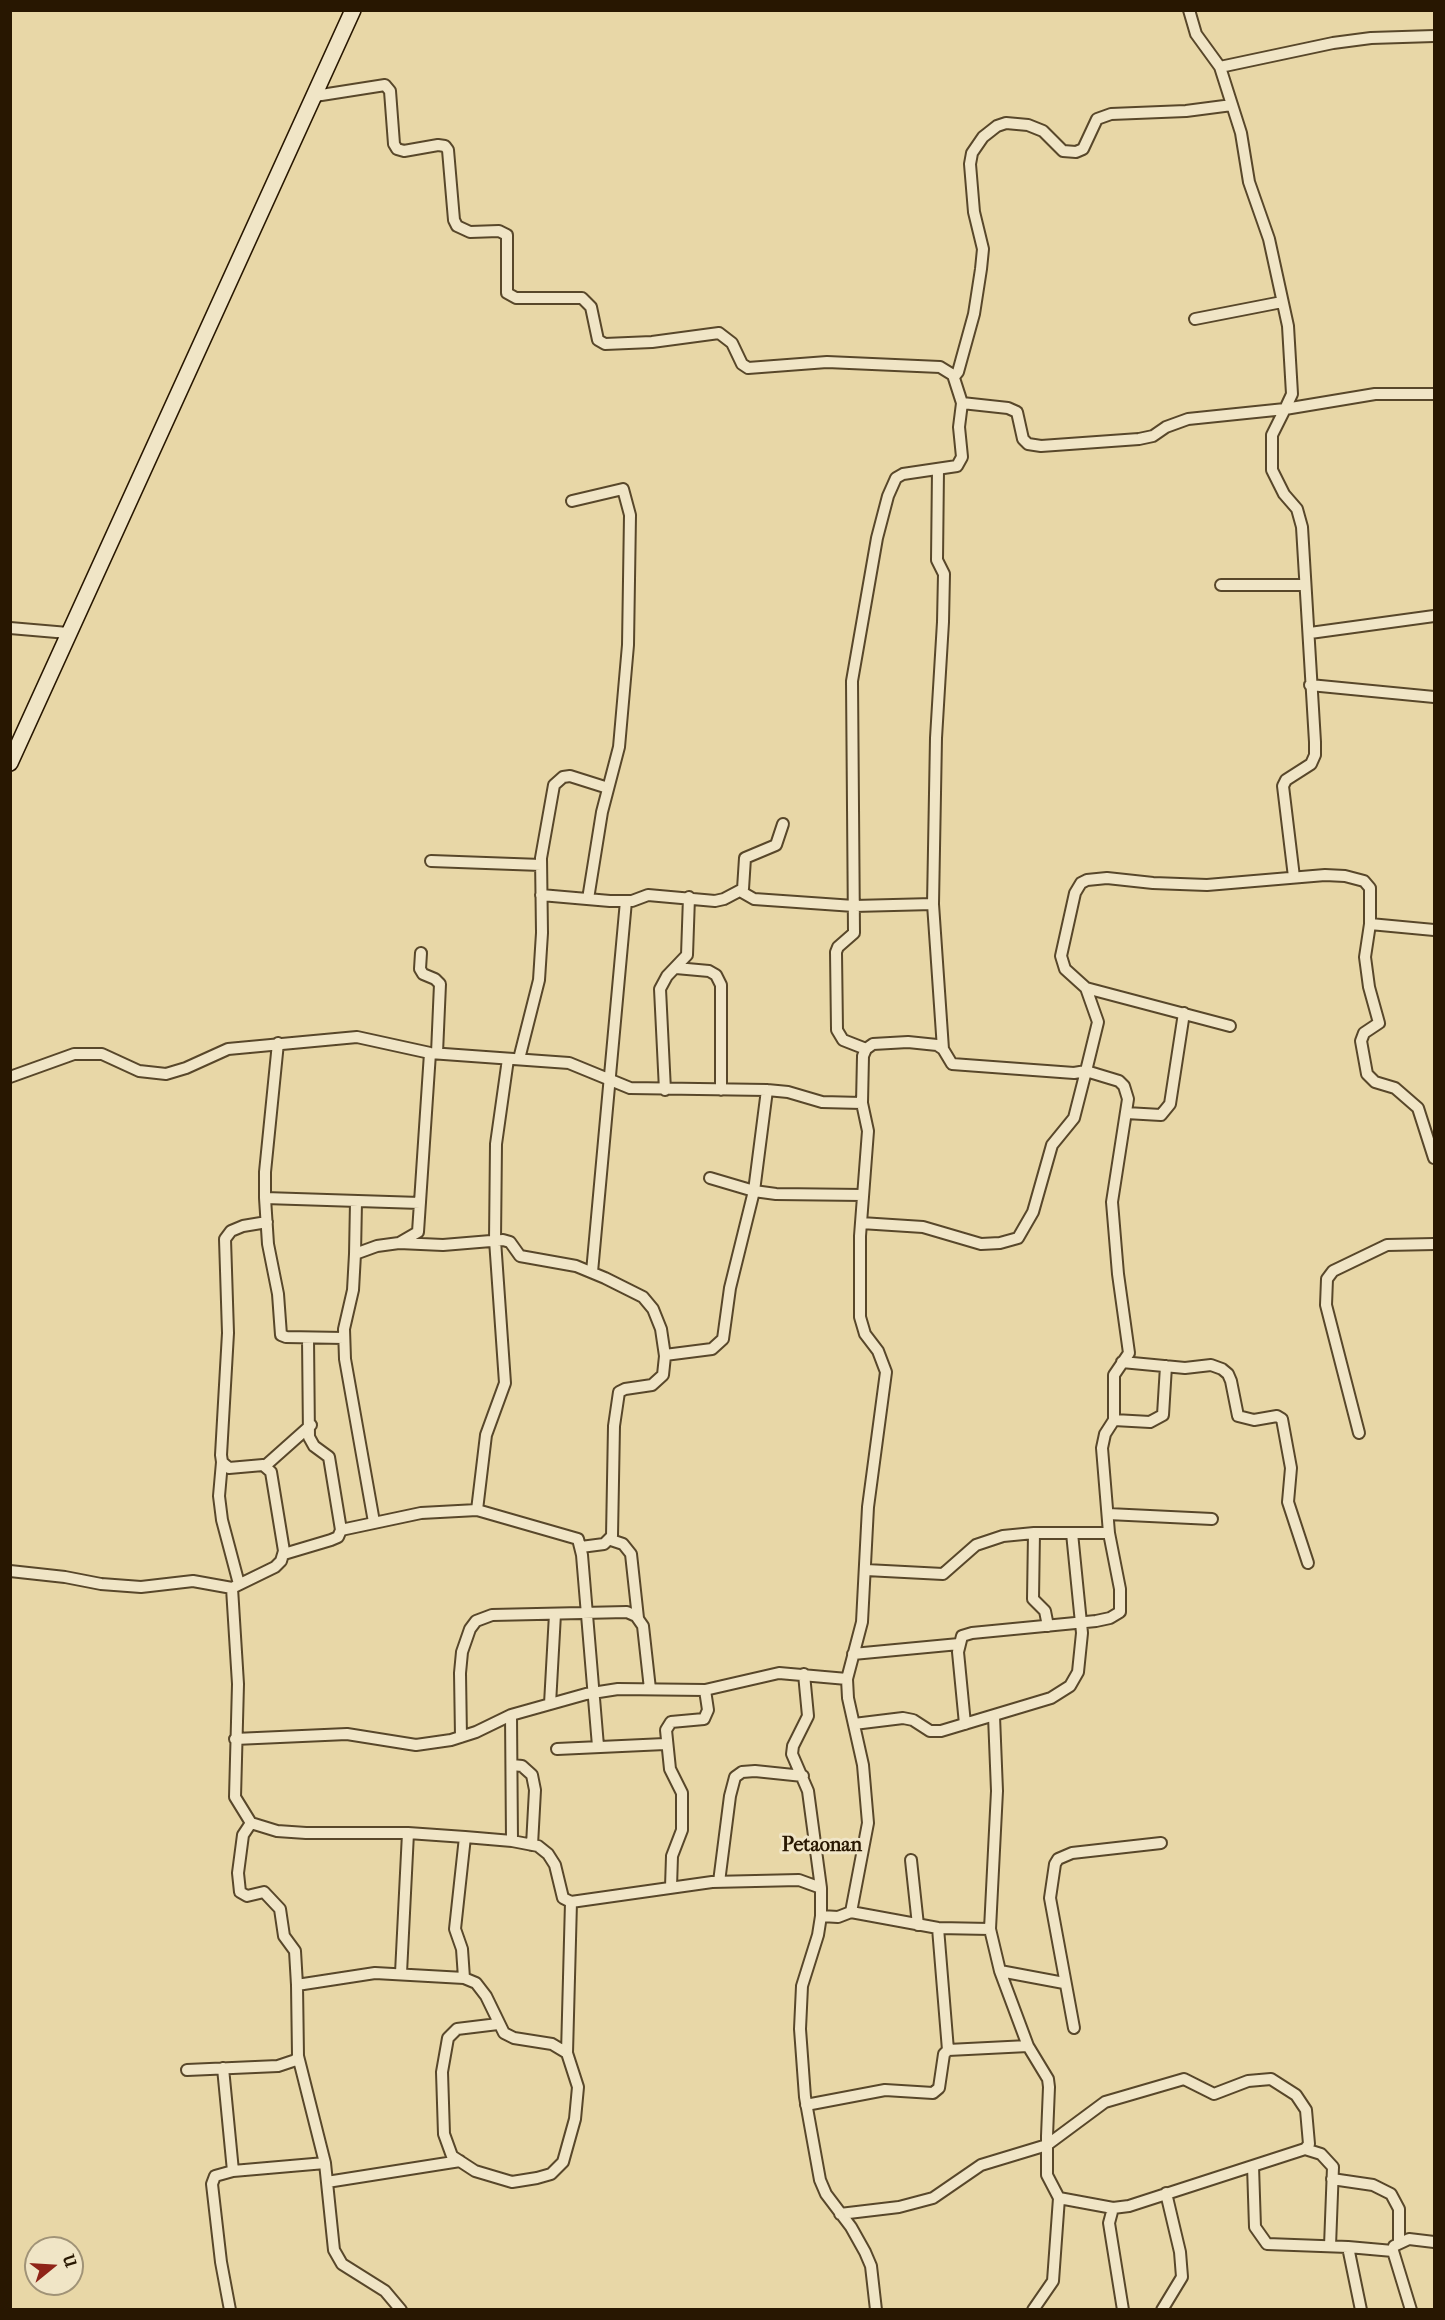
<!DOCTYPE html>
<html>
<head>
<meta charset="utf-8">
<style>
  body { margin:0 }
  #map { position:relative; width:1445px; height:2320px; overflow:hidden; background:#e8d7a7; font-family:"IM FELL French Canon",serif }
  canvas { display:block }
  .frame { position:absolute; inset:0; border:12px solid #281701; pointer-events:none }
  .north { position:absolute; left:24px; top:2236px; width:60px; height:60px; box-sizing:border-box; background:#f0e5c6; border:2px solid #a09377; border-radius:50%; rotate:72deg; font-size:16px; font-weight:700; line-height:24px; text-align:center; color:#281701 }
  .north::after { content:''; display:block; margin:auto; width:21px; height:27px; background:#8f2418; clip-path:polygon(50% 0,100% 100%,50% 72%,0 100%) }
</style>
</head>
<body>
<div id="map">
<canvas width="1445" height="2320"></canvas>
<div class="frame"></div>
<div class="north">U</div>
</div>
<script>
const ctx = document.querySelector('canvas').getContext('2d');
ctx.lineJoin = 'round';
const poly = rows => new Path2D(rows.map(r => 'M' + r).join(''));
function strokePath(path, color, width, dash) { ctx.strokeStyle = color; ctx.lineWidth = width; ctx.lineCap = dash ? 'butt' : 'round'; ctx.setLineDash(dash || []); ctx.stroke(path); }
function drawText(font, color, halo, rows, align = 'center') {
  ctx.font = font + ' "IM FELL French Canon",serif'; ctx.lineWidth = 6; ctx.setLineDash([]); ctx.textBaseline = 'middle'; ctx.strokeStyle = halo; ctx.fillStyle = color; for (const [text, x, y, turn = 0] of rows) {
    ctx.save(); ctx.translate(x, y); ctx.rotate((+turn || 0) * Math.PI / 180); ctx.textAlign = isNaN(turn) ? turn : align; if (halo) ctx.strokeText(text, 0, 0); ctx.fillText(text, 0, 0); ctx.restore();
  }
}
const minor = poly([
  [1189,10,1196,34,1220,67,1241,133,1249,182,1269,239,1288,326,1292,394,1285,409,1375,394,1434,394],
  [1220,67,1333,43,1371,38,1434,36],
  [315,96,385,85,390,91,394,144,397,149,404,151,438,145,445,146,448,150,454,220,457,226,470,232,499,231,507,235,507,293,516,298,582,298,591,307,598,340,605,344,652,342,719,333,732,343,742,364,748,368,827,362,940,367,953,375,962,403],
  [1195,319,1282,302],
  [954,377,958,372,974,314,981,269,983,249,974,212,970,164,972,153,983,137,997,126,1006,123,1028,125,1043,131,1063,151,1076,152,1083,149,1097,119,1111,114,1186,111,1232,105],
  [938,470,937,560,944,574,943,622,936,738,933,904,943,1049],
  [572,501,623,489,630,515,628,645,619,747,602,812,588,899],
  [1221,585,1305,585],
  [10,628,68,633],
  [1310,633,1434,616],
  [1310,685,1434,697],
  [431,861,541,865],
  [740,891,754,899,854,906,933,904],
  [541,895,610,901,632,901,648,895,715,901,724,899,743,889,745,858,776,845,783,824],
  [1370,924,1365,957,1369,987,1379,1023,1364,1033,1361,1041,1367,1074,1375,1082,1395,1088,1418,1108,1434,1158],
  [421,953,420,969,423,974,435,979,440,984,437,1053],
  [676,968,709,971,716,975,721,985,721,1090],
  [1086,988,1230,1026],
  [278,1043,265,1172,265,1198,420,1203],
  [866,1049,843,1040,837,1030,836,952,838,947,854,933,852,681,877,538,888,496,896,478,903,474,957,466,962,457,959,427,962,403,1008,408,1017,412,1023,439,1028,444,1041,446,1139,439,1153,436,1166,427,1188,419,1285,409,1272,435,1272,470,1284,494,1297,509,1302,527,1315,742,1315,755,1311,764,1286,780,1283,786,1294,877],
  [519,1059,539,980,542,933,541,858,554,785,563,777,570,776,608,788],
  [10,1077,74,1054,102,1054,139,1071,166,1074,186,1068,228,1049,357,1037,430,1053,569,1063,630,1088,767,1090,788,1092,822,1102,862,1103,868,1131,860,1236,860,1317,865,1334,878,1351,886,1372,868,1507,862,1622,847,1679,848,1698,863,1765,868,1823,851,1912,838,1917,821,1916,818,1935,802,1986,800,2029,805,2097,820,2180,826,2194,851,2227,865,2252,871,2266,876,2310],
  [665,1090,660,989,667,976,687,955,689,897],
  [862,1103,863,1056,866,1049,873,1044,908,1042,937,1045,943,1049,952,1064,1074,1073,1086,1071,1098,1022,1086,988,1065,969,1061,956,1075,893,1081,883,1087,880,1107,878,1153,883,1207,885,1325,875,1345,876,1364,881,1370,888,1370,924,1434,930],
  [1126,1113,1161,1115,1170,1104,1184,1013],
  [710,1178,754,1191,776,1194,863,1195],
  [265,1198,268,1244,278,1294,281,1335,286,1337,344,1338],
  [861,1223,923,1227,981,1244,1000,1243,1018,1238,1033,1212,1052,1145,1074,1118,1086,1071,1119,1081,1124,1086,1128,1099,1112,1202,1118,1274,1129,1353,1114,1375,1114,1420,1105,1434,1102,1448,1109,1533,1034,1533,1003,1536,976,1545,943,1574,866,1570],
  [399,1243,443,1245,503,1240,510,1242,520,1256,576,1266,605,1278,643,1297,653,1309,661,1329,665,1356,663,1375,652,1385,625,1389,619,1392,614,1426,612,1536,604,1544,581,1547],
  [355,1254,356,1202],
  [592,1272,626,901],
  [308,1338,309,1437,314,1446,329,1457,341,1530,421,1513,477,1510,578,1539,582,1555,598,1746],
  [665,1355,712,1349,723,1339,730,1288,754,1191,767,1090],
  [1122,1362,1185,1368,1211,1365,1222,1369,1228,1374,1231,1381,1238,1416,1254,1420,1277,1416,1282,1419,1291,1468,1288,1502,1308,1563],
  [1114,1420,1150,1422,1163,1415,1166,1366],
  [1359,1433,1326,1305,1327,1279,1333,1271,1387,1245,1434,1244],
  [222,1462,219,1496,222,1520,239,1584],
  [265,1466,311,1425],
  [477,1510,486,1435,505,1383,495,1240,496,1144,508,1059],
  [1108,1514,1212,1519],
  [374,1522,345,1359,344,1329,353,1290,355,1254,377,1246,399,1243,418,1232,430,1053],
  [1034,1533,1033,1599,1045,1611,1048,1626],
  [611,1540,623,1544,631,1554,638,1618],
  [284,1554,331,1540,338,1537,341,1530],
  [10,1571,65,1577,101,1584,141,1587,193,1581,232,1588,275,1567,281,1561,284,1551,271,1472,263,1465,229,1468,222,1462,221,1455,228,1333,225,1239,231,1231,243,1226,267,1222],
  [232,1588,238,1684,235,1797,251,1823,277,1831,306,1833,408,1833,465,1837],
  [853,1654,959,1644],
  [804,1674,808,1716,793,1746,792,1754,808,1791,821,1888],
  [550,1704,555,1614],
  [854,1724,903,1718,913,1720,930,1731,941,1731,1051,1698,1070,1686,1078,1672,1082,1633,1072,1533],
  [965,1724,958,1652,962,1636,972,1633,1096,1621,1110,1618,1120,1612,1120,1589,1109,1533],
  [461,1737,460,1673,462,1652,470,1629,476,1621,492,1615,627,1612,636,1616,643,1626,650,1689],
  [235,1739,347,1734,416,1745,451,1740,476,1732,511,1715,586,1694,618,1689,705,1690,779,1673,847,1679],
  [557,1749,665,1744],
  [512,1765,522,1766,532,1775,535,1790,532,1845],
  [251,1823,243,1835,238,1873,240,1892,247,1896,264,1892,280,1909,284,1936,295,1951,297,1985,375,1973,464,1978,476,1983,486,1996,504,2033,514,2038,552,2044,567,2053,578,2087,575,2119,563,2162,551,2174,537,2178,512,2182,475,2171,452,2156,444,2134,442,2072,448,2038,457,2029,498,2024],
  [512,1841,538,1846,548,1854,555,1865,563,1898,571,1902,712,1882,799,1880,821,1888,821,1916],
  [911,1860,918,1925],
  [719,1882,730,1796,735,1777,742,1772,755,1771,803,1776],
  [671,1887,672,1856,682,1830,682,1793,670,1769,666,1730,671,1722,704,1719,708,1710,705,1690],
  [851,1912,938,1928,990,1929],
  [938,1928,948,2050],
  [1000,1971,1064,1983],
  [401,1973,408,1833],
  [464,1978,462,1949,455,1929,465,1837,512,1841,511,1715],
  [1074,2028,1050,1898,1055,1864,1058,1859,1072,1853,1161,1843],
  [567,2053,571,1902],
  [298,2056,325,2163,334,2250,342,2264,385,2291,401,2310],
  [223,2068,233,2171],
  [187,2070,278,2066,296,2060,298,2056,297,1985],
  [806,2105,885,2090,933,2093,939,2088,944,2054,948,2050,1028,2046],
  [1305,2149,1321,2154,1333,2167,1330,2246],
  [1253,2166,1255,2227,1267,2244,1348,2247,1393,2251,1411,2310],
  [1332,2179,1373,2185,1391,2194,1399,2209,1399,2242],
  [327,2182,460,2161],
  [1113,2208,1109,2223,1123,2310],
  [840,2214,899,2207,933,2198,981,2165,1047,2145,1105,2102,1184,2079,1214,2094,1248,2081,1271,2079,1296,2095,1306,2110,1309,2144,1305,2149,1129,2206,1113,2208,1059,2198,1047,2175,1047,2136,1049,2087,1048,2079,1028,2046,1000,1971,990,1929,997,1791,994,1716],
  [1394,2246,1409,2239,1434,2242],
  [1348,2247,1361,2310],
  [230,2310,221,2262,212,2184,215,2176,233,2171,325,2163],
  [1033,2310,1053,2281,1059,2198],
  [1162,2310,1182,2277,1180,2252,1166,2193]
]);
const secondary = poly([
  [10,763,353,10]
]);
strokePath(minor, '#58472a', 14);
strokePath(secondary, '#281701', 18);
strokePath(minor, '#f0e5c6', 10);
strokePath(secondary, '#f0e5c6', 15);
drawText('bold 20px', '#281701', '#f0e5c6', [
  ["Petaonan",822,1846]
]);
</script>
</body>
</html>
